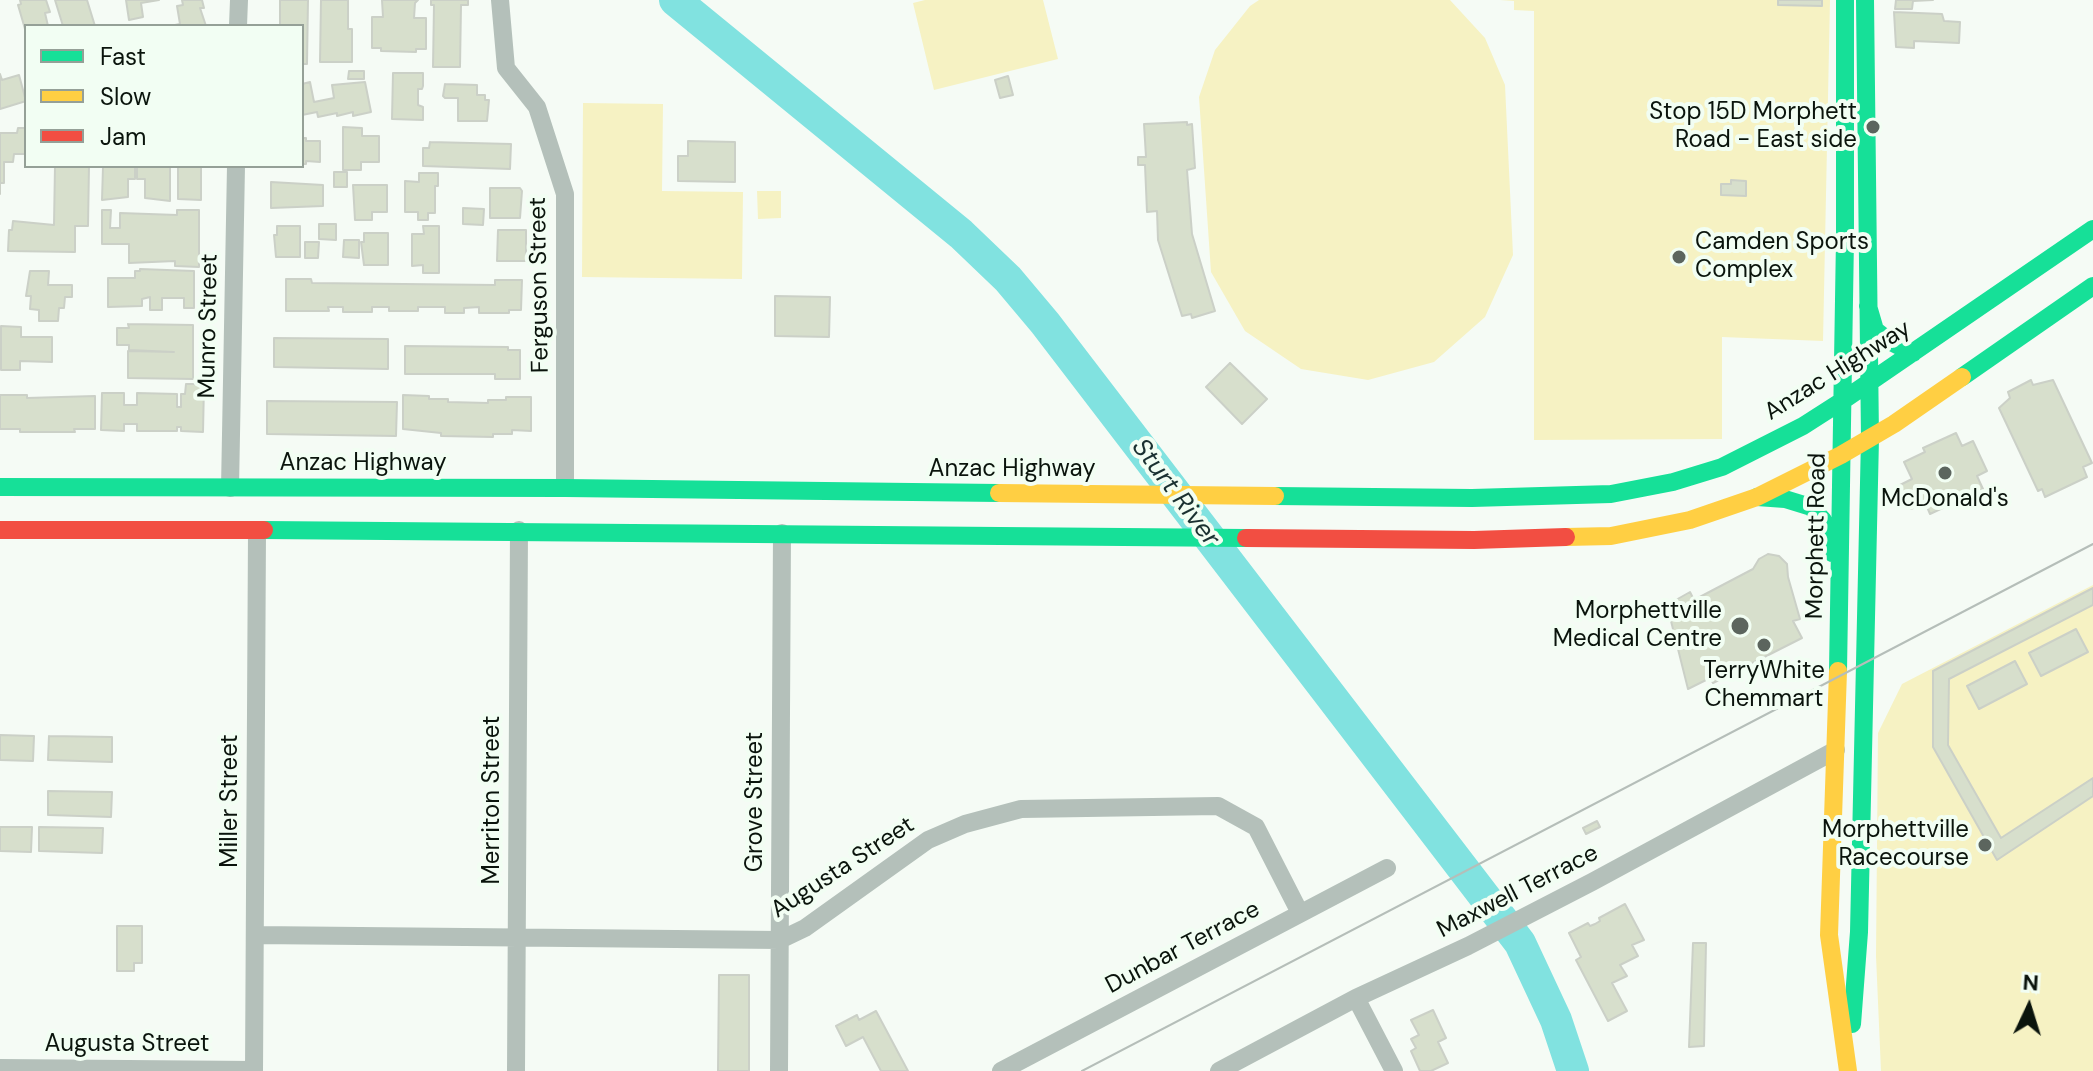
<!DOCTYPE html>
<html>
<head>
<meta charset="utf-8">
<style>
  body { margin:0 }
  #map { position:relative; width:2093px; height:1071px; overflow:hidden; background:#f5fbf5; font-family:"DM Sans",sans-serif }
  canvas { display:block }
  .legend { position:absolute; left:24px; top:24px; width:280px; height:144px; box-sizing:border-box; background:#f2fef3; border:2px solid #95a097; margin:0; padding:10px 14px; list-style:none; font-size:24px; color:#0a140c }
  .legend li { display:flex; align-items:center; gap:16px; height:40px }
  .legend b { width:40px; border:2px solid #95a097 }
  .north { position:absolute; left:1989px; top:967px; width:80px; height:80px; -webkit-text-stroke:6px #f2fef3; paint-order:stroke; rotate:4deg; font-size:22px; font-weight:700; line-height:32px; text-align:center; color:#0a140c }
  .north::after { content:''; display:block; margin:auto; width:28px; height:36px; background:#0a140c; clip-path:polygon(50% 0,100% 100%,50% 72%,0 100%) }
</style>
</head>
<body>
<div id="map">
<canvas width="2093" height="1071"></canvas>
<ul class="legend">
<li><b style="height:10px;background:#16e098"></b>Fast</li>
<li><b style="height:10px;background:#ffcf43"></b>Slow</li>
<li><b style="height:10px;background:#f24e42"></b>Jam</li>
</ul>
<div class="north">N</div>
</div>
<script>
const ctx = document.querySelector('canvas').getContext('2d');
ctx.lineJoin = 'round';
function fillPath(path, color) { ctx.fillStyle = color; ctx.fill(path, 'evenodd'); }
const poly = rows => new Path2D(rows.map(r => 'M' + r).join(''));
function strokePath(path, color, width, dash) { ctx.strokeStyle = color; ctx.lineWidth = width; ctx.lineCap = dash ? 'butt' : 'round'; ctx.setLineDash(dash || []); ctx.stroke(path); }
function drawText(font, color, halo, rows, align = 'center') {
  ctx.font = font + ' "DM Sans",sans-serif'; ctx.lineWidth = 8; ctx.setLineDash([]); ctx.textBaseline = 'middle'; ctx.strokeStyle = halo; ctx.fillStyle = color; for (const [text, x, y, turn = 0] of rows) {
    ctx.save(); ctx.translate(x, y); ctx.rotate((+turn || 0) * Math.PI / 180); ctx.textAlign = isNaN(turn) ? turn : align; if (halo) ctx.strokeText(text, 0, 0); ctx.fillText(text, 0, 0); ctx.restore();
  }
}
fillPath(poly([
  [925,0,1043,0,1058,59,934,90,913,3],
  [1259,0,1450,0,1485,38,1505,85,1513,255,1485,317,1434,362,1368,380,1301,369,1245,331,1211,272,1199,97,1215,50,1250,6],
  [1830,0,1823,341,1722,337,1722,439,1534,440,1534,11,1514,10,1514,1,1500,0],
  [583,103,663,104,662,191,743,192,742,279,582,277],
  [757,191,781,191,781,218,758,219],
  [2093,585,2093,1071,1881,1071,1876,956,1878,733,1902,684]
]), '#f6f2c3');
strokePath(poly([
  [675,0,961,234,1008,279,1045,323,1520,943,1556,1020,1573,1071]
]), '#81e2e0', 32);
const building = poly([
  [20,0,46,0,50,12,45,13,48,26,26,26,25,29,18,5,21,4,20,0],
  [55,0,87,0,95,26,63,26,55,0],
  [126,0,159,0,141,3,143,17,129,20,126,0],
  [182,0,202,0,204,8,200,8,206,26,170,26,180,24,177,6,183,5,182,0],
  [280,0,308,0,307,64,302,64,302,26,280,26,280,0],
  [321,0,348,0,348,29,352,29,352,62,320,62,321,0],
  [382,0,418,0,415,3,414,18,426,18,426,49,416,49,416,52,381,51,381,48,372,48,372,17,383,17,382,0],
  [431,0,468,0,468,5,461,5,460,67,433,67,434,5,431,5,431,0],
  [1778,0,1822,0,1822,6,1778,5,1778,0],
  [1896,0,1933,0,1913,1,1912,9,1895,9,1896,0],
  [1894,12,1942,14,1944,21,1960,22,1959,43,1914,41,1914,48,1896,47,1894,12],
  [349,71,364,71,364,79,348,79,349,71],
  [393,73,423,73,423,86,422,89,418,89,418,105,423,107,423,120,392,119,393,73],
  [0,74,2,80,19,75,26,101,0,109,0,74],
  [1008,76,1013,95,1000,98,995,80,1008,76],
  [310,82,314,102,334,98,332,85,365,82,371,112,353,116,353,112,337,116,337,113,318,117,317,112,302,115,302,84,310,82],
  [445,84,477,85,477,95,485,95,485,100,489,100,487,121,458,121,458,98,445,98,443,96,445,84],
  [1187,122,1187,125,1192,124,1195,168,1187,170,1192,234,1215,311,1192,318,1191,314,1182,316,1158,240,1157,211,1147,212,1145,165,1138,165,1138,157,1146,157,1144,124,1187,122],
  [343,127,362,128,362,136,379,136,379,162,361,162,361,170,343,170,343,127],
  [18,128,26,128,26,154,14,154,13,162,4,162,4,183,0,183,0,194,0,133,17,133,18,128],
  [302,138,306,138,306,141,320,141,320,162,306,161,306,164,302,164,302,138],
  [688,141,735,142,735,182,678,181,678,156,688,156,688,141],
  [430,142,511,144,510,169,423,166,423,148,429,148,430,142],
  [55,166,89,166,88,226,75,226,75,252,8,251,9,230,12,230,13,221,54,225,55,166],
  [118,166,135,166,135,179,128,179,128,197,102,200,103,167,118,166],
  [137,166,170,167,170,201,145,198,145,179,137,179,137,166],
  [178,166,201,166,201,200,178,199,178,166],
  [334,172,347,172,347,187,334,187,334,172],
  [419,173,438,173,438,186,435,186,435,213,428,213,428,220,418,220,418,212,405,212,405,181,419,182,419,173],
  [1731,180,1746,181,1746,196,1721,195,1721,184,1731,184,1731,180],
  [271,182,323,185,323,206,271,208,271,182],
  [353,185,387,185,387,212,372,212,372,220,355,220,353,185],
  [490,188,520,188,522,191,520,218,490,218,490,188],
  [463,208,484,209,483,225,463,224,463,208],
  [102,210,111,210,110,228,120,228,120,213,177,215,177,210,199,210,199,267,175,266,175,261,129,263,129,244,102,244,102,210],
  [319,224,336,224,336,240,319,239,319,224],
  [277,226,300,226,300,257,276,257,274,235,277,235,277,226],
  [423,226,439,226,439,273,423,273,423,265,412,266,412,234,424,234,423,226],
  [498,230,526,230,526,261,497,261,498,230],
  [364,233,388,233,388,265,364,265,361,242,364,242,364,233],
  [344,240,359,240,359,258,343,257,344,240],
  [305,242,319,242,318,258,305,258,305,242],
  [140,269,194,271,194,308,184,308,184,298,162,298,162,310,150,310,150,297,142,299,142,306,108,307,108,278,135,278,135,271,140,271,140,269],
  [30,271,49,271,48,285,72,285,72,297,65,297,64,308,59,308,58,321,39,321,39,310,30,309,31,296,26,296,30,271],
  [286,279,311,279,312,283,495,285,495,280,522,280,521,310,509,310,509,313,479,313,479,307,464,308,464,313,445,313,445,307,418,307,418,311,389,311,389,307,372,307,372,312,343,312,343,307,328,307,329,311,286,311,286,279],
  [775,296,830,297,829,337,775,336,775,296],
  [128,324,193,325,193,379,128,378,128,351,174,352,129,350,129,345,117,345,117,328,129,328,128,324],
  [1,326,21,327,21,337,52,337,52,362,20,361,20,370,1,370,1,326],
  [274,338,388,339,388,369,274,367,274,338],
  [405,346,508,347,508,350,520,350,520,379,495,379,495,374,405,374,405,346],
  [1230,363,1267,399,1242,424,1206,387,1230,363],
  [2031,380,2033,385,2053,380,2092,463,2083,467,2087,477,2045,497,2042,489,2038,491,1999,408,2010,398,2008,392,2031,380],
  [186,384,204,384,203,432,181,431,181,427,177,427,177,431,137,431,137,424,124,424,124,431,101,430,102,393,124,393,124,405,137,405,137,393,177,394,177,407,181,407,181,394,185,394,186,384],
  [0,395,27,395,27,398,95,396,95,429,74,429,75,432,20,432,20,429,0,429,0,395],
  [403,395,429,396,429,399,448,399,448,402,488,403,488,400,506,400,506,397,531,397,531,431,512,430,512,434,493,434,493,437,441,436,441,433,403,429,403,395],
  [267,401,397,402,396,436,267,434,267,401],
  [1956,433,1962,446,1973,441,1987,471,1977,476,1983,489,1930,514,1925,502,1911,509,1900,485,1912,479,1904,462,1925,452,1923,448,1956,433],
  [1768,554,1779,556,1787,564,1788,577,1800,619,1793,621,1802,638,1713,683,1710,678,1688,689,1667,605,1690,592,1694,600,1753,569,1759,559,1768,554],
  [2093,588,2093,605,1949,679,1948,745,2001,838,2093,778,2093,796,1997,860,1933,747,1933,671,2093,588],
  [2076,629,2088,652,2041,676,2029,653,2076,629],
  [2015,661,2027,684,1979,709,1967,686,2015,661],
  [0,735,34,736,33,761,0,760,0,735],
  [49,736,112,737,112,762,48,760,49,736],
  [48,791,112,792,111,817,48,815,48,791],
  [1597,821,1600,827,1586,834,1583,828,1597,821],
  [0,827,32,827,31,852,0,851,0,827],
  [39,827,103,828,102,853,39,851,39,827],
  [1625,904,1644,940,1632,945,1638,956,1620,965,1627,976,1612,983,1627,1011,1608,1021,1576,960,1581,957,1569,933,1588,923,1590,926,1595,924,1600,921,1599,918,1625,904],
  [117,926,142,926,142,963,134,963,134,971,117,971,117,926],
  [1693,943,1706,943,1704,1046,1689,1047,1693,943],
  [719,975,749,975,749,1071,718,1071,719,975],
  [1433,1010,1446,1038,1438,1042,1448,1063,1431,1071,1420,1071,1411,1051,1416,1048,1411,1039,1419,1035,1411,1020,1433,1010],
  [876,1011,908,1071,881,1071,863,1037,846,1046,836,1026,857,1015,859,1020,876,1011]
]);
fillPath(building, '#d7dfcc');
strokePath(building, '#cbd0c7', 2);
strokePath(poly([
  [500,0,506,68,537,107,565,194,565,488],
  [238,26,239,0],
  [230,488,236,166],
  [255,935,780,940,805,928,928,840,965,824,1021,809,1218,806,1256,827,1300,913],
  [1356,998,1394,1071],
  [0,1068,254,1070],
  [254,1071,257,532],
  [516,1071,519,530],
  [779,1071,782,533],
  [1001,1071,1387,868],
  [1219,1071,1356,998,1468,946,1592,882,1836,750]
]), '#b4c0ba', 18);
strokePath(poly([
  [1868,306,1875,330,1889,341,1913,353],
  [1962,377,2093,286],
  [0,487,565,488,999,493],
  [1275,496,1472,498,1611,494,1673,482,1722,467,1803,426,1842,401,2093,229],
  [1757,497,1785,499,1811,507,1823,520,1832,553],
  [264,530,1246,538],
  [1838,671,1845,238,1845,0],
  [1852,1024,1859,932,1870,438,1865,0]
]), '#16e098', 18);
strokePath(poly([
  [999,493,1275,496],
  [1566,537,1611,536,1690,520,1757,497,1841,455,1894,424,1962,377],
  [1838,671,1829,935,1848,1071]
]), '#ffcf43', 18);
strokePath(poly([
  [0,530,264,530],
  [1246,538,1474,540,1566,537]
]), '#f24e42', 18);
strokePath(poly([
  [1082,1071,2093,544]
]), '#b5beb9', 2);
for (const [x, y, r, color] of [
  [1873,127,8,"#5c655e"],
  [1679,257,8,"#5c655e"],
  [1945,473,8,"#5c655e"],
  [1740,626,10,"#5c655e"],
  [1764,645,8,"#5c655e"],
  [1985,845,8,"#5c655e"]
]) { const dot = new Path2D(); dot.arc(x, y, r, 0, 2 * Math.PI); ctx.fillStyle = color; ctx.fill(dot); strokePath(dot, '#f2fef3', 3); }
drawText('24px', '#0a140c', '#f2fef3', [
  ["Stop 15D Morphett",1857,113],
  ["Road - East side",1857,141],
  ["Camden Sports",1695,243,"left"],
  ["Complex",1695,271,"left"],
  ["McDonald's",1945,500,"center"],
  ["Morphettville",1722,612],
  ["Medical Centre",1722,640],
  ["TerryWhite",1764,672,"center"],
  ["Chemmart",1764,700,"center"],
  ["Morphettville",1969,831],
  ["Racecourse",1969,859]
], 'right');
drawText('24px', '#0a140c', '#f2fef3', [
  ["Ferguson Street",540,285,-91],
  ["Munro Street",209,326,-89],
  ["Anzac Highway",1838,371,-32],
  ["Anzac Highway",363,464],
  ["Anzac Highway",1012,470],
  ["Morphett Road",1817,536,-89],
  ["Merriton Street",493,800,-90],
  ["Miller Street",231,801,-90],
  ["Grove Street",756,802,-90],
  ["Augusta Street",843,868,-33],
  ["Maxwell Terrace",1518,892,-27],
  ["Dunbar Terrace",1183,948,-28],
  ["Augusta Street",127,1045]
]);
drawText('italic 26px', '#1a3131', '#f2fef3', [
  ["Sturt River",1175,493,53]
]);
</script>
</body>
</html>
